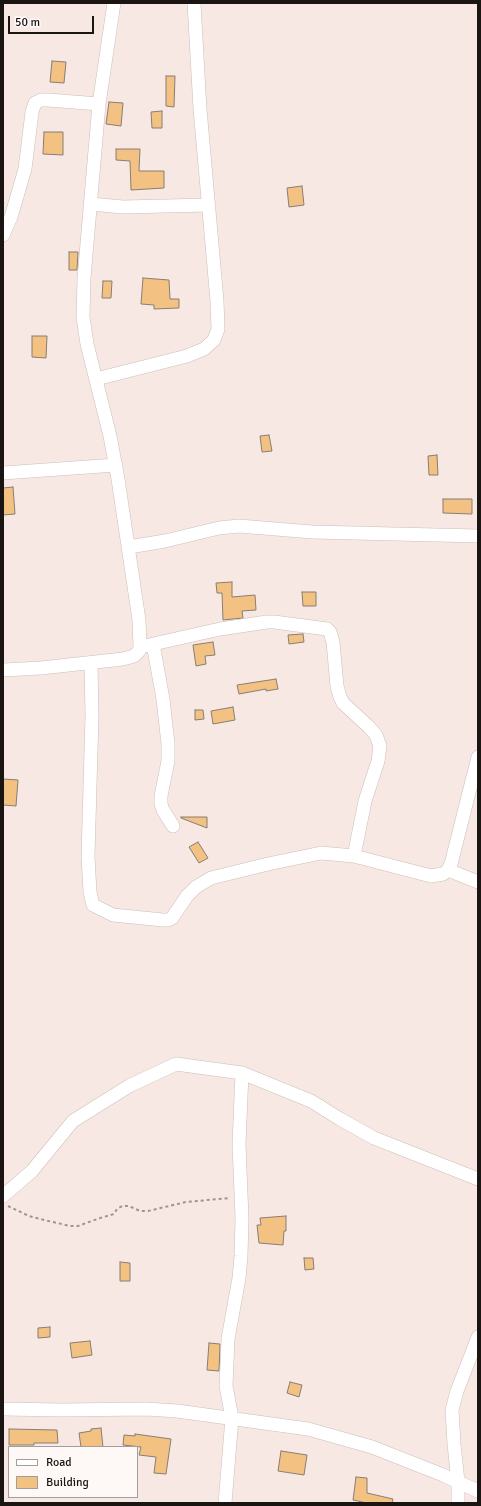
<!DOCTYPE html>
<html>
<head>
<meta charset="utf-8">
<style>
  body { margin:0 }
  #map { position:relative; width:481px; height:1506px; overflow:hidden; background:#f7e8e3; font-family:Signika,sans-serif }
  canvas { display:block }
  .frame { position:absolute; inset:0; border:4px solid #1a1513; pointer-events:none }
  .legend { position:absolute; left:8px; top:1446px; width:130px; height:52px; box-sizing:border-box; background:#fef8f6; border:1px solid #a39d9b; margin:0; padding:5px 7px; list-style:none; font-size:12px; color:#1a1513 }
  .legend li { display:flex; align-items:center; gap:8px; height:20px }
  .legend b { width:20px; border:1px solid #a39d9b }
  .scale { position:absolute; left:8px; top:16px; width:86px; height:18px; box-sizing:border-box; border:2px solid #1a1513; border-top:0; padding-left:5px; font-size:12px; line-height:14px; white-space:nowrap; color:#1a1513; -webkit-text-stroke:3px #fef8f6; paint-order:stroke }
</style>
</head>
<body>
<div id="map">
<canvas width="481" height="1506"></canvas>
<div class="frame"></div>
<ul class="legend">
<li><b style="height:5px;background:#fff"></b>Road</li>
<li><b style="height:11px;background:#f3c181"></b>Building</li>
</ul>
<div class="scale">50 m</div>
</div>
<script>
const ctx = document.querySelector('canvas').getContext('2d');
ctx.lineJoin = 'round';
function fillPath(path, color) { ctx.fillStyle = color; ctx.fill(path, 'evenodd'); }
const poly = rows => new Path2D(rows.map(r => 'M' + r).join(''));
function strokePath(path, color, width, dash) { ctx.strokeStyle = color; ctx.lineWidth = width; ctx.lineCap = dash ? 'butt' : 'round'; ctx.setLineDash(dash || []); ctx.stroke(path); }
const building = poly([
  [52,61,66,62,64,83,50,82,52,61],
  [166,76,175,76,174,107,166,106,166,76],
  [109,102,123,103,121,126,106,124,109,102],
  [162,111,162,128,152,128,151,112,162,111],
  [44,132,63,132,63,155,43,154,44,132],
  [116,149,140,149,139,171,164,171,164,188,131,190,130,161,116,160,116,149],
  [302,186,304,205,289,207,287,188,302,186],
  [69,252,78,252,77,270,69,270,69,252],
  [143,278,169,280,170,299,179,299,179,308,154,309,154,305,141,304,143,278],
  [103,281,112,281,111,298,102,298,103,281],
  [32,336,47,336,46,358,32,357,32,336],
  [269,435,272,451,262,452,260,436,269,435],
  [437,455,438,475,429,475,428,456,437,455],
  [13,487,15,514,3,515,3,488,13,487],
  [443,499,472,499,472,514,443,513,443,499],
  [232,582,232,597,255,595,256,610,242,611,243,618,223,620,222,593,217,593,216,583,232,582],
  [302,592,316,592,316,606,303,606,302,592],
  [303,634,304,642,289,644,288,635,303,634],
  [213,642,215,655,205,656,206,664,196,666,193,645,213,642],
  [276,679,278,689,266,691,266,689,239,694,237,685,276,679],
  [233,707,235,720,213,724,211,711,233,707],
  [195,710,203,710,204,719,195,720,195,710],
  [3,779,18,780,16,806,3,805,3,779],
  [181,817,207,817,207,828,181,818,181,817],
  [198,842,208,858,199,863,189,847,198,842],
  [286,1216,286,1231,284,1231,283,1245,259,1243,257,1225,261,1225,260,1218,286,1216],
  [304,1258,313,1258,314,1269,305,1270,304,1258],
  [120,1262,130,1263,130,1281,120,1281,120,1262],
  [50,1327,50,1337,38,1338,38,1328,50,1327],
  [90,1341,92,1355,72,1358,70,1343,90,1341],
  [209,1343,220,1344,219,1371,207,1370,209,1343],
  [290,1382,302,1385,299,1397,287,1393,290,1382],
  [101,1428,103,1447,81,1447,79,1433,91,1431,91,1429,101,1428],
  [9,1429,57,1430,58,1443,34,1443,34,1445,9,1445,9,1429],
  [135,1434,171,1439,166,1474,154,1473,156,1457,139,1455,141,1447,123,1445,124,1435,135,1436,135,1434],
  [281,1451,307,1455,304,1475,278,1471,281,1451],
  [356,1477,367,1478,367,1493,393,1499,392,1503,367,1503,353,1500,356,1477]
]);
fillPath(building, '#f3c181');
strokePath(building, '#867e75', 1);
const minor = poly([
  [90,204,123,207,209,205],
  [3,235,11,217,25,169,32,112,35,103,41,100,48,100,99,104],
  [96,379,187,356,204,349,214,340,218,329,217,301,200,109,194,3],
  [3,473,116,465],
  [129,547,165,541,219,528,239,526,312,532,478,536],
  [153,644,163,699,168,744,168,761,161,796,161,804,163,810,173,826],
  [140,647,220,629,267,622,274,622,312,627,327,629,330,632,333,642,337,686,340,697,343,703,369,727,376,735,380,746,378,761,365,801,354,856],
  [91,663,92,715,88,857,90,892,93,905,113,915,163,920,168,920,172,918,187,896,196,887,211,878,268,864,321,853,354,856,431,876,443,874,448,870,451,864,478,757],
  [3,670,41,668,123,659,134,656,139,651,140,647,139,620,118,479,110,436,87,344,83,317,84,278,99,104,114,3],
  [448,870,478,882],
  [3,1196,32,1171,73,1121,129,1086,176,1064,242,1073,311,1101,340,1119,374,1138,478,1179],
  [3,1409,62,1410,146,1409,177,1411,308,1429,372,1447,443,1475,478,1491],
  [225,1503,232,1418,226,1386,228,1339,239,1278,241,1256,242,1218,239,1144,242,1073],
  [458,1503,458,1482,454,1444,452,1410,457,1391,478,1337]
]);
strokePath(minor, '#ccbeb9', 14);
strokePath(poly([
  [8,1206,29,1216,40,1219,70,1226,78,1226,100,1218,114,1214,117,1209,122,1206,129,1206,140,1211,148,1211,186,1202,230,1198]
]), '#9f9490', 2, [3, 3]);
strokePath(minor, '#fff', 13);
</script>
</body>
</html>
